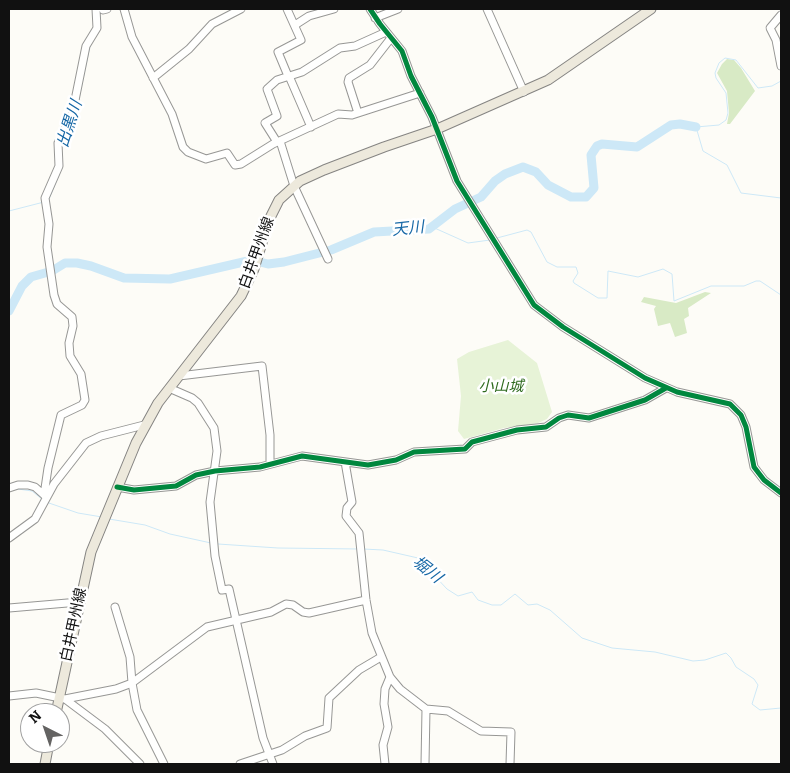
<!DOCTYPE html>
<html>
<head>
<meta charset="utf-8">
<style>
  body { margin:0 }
  #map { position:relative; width:790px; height:773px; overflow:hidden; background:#fdfcf7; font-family:Bitter,serif }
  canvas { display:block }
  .frame { position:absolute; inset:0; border:10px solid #111; pointer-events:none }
  .north { position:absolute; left:20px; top:703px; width:50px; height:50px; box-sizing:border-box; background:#fff; border:1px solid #a0a0a0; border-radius:50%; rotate:319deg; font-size:14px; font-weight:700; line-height:20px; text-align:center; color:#111 }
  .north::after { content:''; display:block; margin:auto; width:18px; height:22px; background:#646362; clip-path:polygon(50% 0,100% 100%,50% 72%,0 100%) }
</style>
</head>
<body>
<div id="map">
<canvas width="790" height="773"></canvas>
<div class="frame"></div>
<div class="north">N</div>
</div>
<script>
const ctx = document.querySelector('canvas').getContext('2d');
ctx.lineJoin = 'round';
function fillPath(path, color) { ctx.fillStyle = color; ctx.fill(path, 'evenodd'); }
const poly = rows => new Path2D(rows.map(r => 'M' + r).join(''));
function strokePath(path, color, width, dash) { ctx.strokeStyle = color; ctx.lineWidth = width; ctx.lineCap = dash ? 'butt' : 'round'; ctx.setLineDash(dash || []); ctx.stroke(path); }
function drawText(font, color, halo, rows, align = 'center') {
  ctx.font = font + ' Bitter,"Noto Sans JP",serif'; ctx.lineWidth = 5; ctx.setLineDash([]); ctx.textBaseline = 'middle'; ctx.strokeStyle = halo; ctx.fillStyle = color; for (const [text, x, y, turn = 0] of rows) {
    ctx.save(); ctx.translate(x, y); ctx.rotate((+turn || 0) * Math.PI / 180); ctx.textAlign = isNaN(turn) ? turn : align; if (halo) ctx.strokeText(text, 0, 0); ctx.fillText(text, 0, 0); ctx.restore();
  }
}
fillPath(poly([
  [508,340,537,363,552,412,547,419,538,423,504,428,464,439,458,431,461,396,457,359,469,352]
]), '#e7f3d7');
fillPath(poly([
  [727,59,734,60,741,68,755,91,730,124,727,124,729,113,727,91,717,73,722,64],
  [705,292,711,293,688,308,689,316,684,319,687,333,675,337,670,323,658,326,654,309,656,306,641,302,644,297,676,303]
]), '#d8eac5');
strokePath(poly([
  [100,16,100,27],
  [781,81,772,86,758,88,736,60,725,58,719,63,715,73,716,78,726,93,728,113,726,120,719,125,696,127,703,151,727,165,741,193,781,198],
  [76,113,90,46],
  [64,138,74,119],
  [49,199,62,168],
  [9,211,44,202],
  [430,226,468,243,490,240],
  [497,238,527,230,531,232,547,262,557,267,576,267,578,273,573,281,574,283,598,298,607,298,608,271,638,277,663,269,672,274,674,301,711,286,744,286,756,281,760,281,781,295],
  [18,489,32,491,43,500],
  [46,502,78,513,102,517],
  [109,519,145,525,170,534,211,543],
  [218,544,278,548,359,549],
  [363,549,383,550,418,558,447,589,458,596,472,592,478,600,492,605,501,605,515,594,528,605,537,604,550,610,582,638,612,648,655,652,693,661,705,660,726,653,731,658,736,667,754,679,758,685,752,704,760,710,781,708]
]), '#cde8f7', 1);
strokePath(poly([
  [9,311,22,286,31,277,52,271,65,263,77,263,91,266,124,278,170,279,252,260,268,264,284,262,331,250,374,232,429,229,455,209,481,197,495,181,505,174,523,167,536,172,548,185,571,197,586,197,594,188,591,155,597,146,602,144,637,147,671,125,680,124,696,127]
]), '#cde8f7', 9);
const minor = poly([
  [124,9,132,37,172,114,183,147,188,152,206,159,227,153,235,165,241,164,273,144,338,114,352,115,420,93],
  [287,9,301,40,278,52,288,76],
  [370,9,380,24,402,51,411,76,432,117,457,181,534,305,563,327,645,378,677,392,730,404,741,415,746,427,754,467,764,480,781,493],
  [487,9,524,92],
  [103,10,107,9],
  [781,15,770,28,776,40,781,66],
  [375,18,398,9],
  [295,25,309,16,334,9],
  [289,76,311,127],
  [153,78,189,49,212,24,241,9],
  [358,113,348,82,349,78,370,65,391,38],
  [280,141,294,186,328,259],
  [277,142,265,123,277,116,267,89,277,80,302,72,340,48,355,46,386,32],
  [179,376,262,366,270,435,270,464],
  [169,388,192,398,198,403,214,428,217,451,210,502,215,556,222,590,229,589,263,738,273,764],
  [345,462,352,502,347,508,346,516,359,533,366,600,372,633,390,677,400,689,426,709,448,711,481,731,511,732,510,764],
  [117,487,134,490,176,486,196,475,215,471,260,467,302,456,368,465,396,460,414,452,465,449,472,442,517,430,546,427,559,418,568,415,589,418,645,400,666,388],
  [9,488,18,485,28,485,35,487,44,495],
  [47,497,44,495,48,468,61,415,82,405,85,400,81,374,70,356,69,343,73,326,72,317,57,304,54,295,47,247,49,224,45,198,59,166,58,143,72,115,86,46,97,28,96,9],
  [9,538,35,519,54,484,86,443,101,436,144,425],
  [115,607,130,657,132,683,137,710,164,764],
  [9,608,79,602],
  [9,696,36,693,65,699,105,729,140,764],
  [65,699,116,689,132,683,207,627,271,612,286,604,293,605,303,612,309,613,366,600],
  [240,764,282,750,305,736,327,728,329,698,359,670,381,657],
  [385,764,383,745,388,727,384,704,385,689,390,677],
  [425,764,426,709]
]);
const major = poly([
  [56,713,91,552,136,443,158,403,241,296,254,269,269,220,279,200,300,181,324,170,384,147,437,129,548,80,651,9],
  [45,764,49,743]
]);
strokePath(minor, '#979795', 9);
strokePath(major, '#858482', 11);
strokePath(minor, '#fffffe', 7);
strokePath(major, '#ede9dc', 9);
strokePath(poly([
  [370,9,380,24,402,51,411,76,432,117,457,181,534,305,563,327,645,378,677,392,730,404,741,415,746,427,754,467,764,480,781,493],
  [117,487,134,490,176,486,196,475,215,471,260,467,302,456,368,465,396,460,414,452,465,449,472,442,517,430,546,427,559,418,568,415,589,418,645,400,666,388]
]), '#00873e', 5);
drawText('15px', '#111', '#fff', [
  ["白井甲州線",257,253,-70],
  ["白井甲州線",74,625,-78]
]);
drawText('italic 15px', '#2f6b1f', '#fff', [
  ["小山城",501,387]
]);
drawText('italic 16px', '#1768a6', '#fff', [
  ["出黒川",70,124,-72],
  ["天川",408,229,-6],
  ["堀川",427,570,39]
]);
</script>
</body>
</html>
